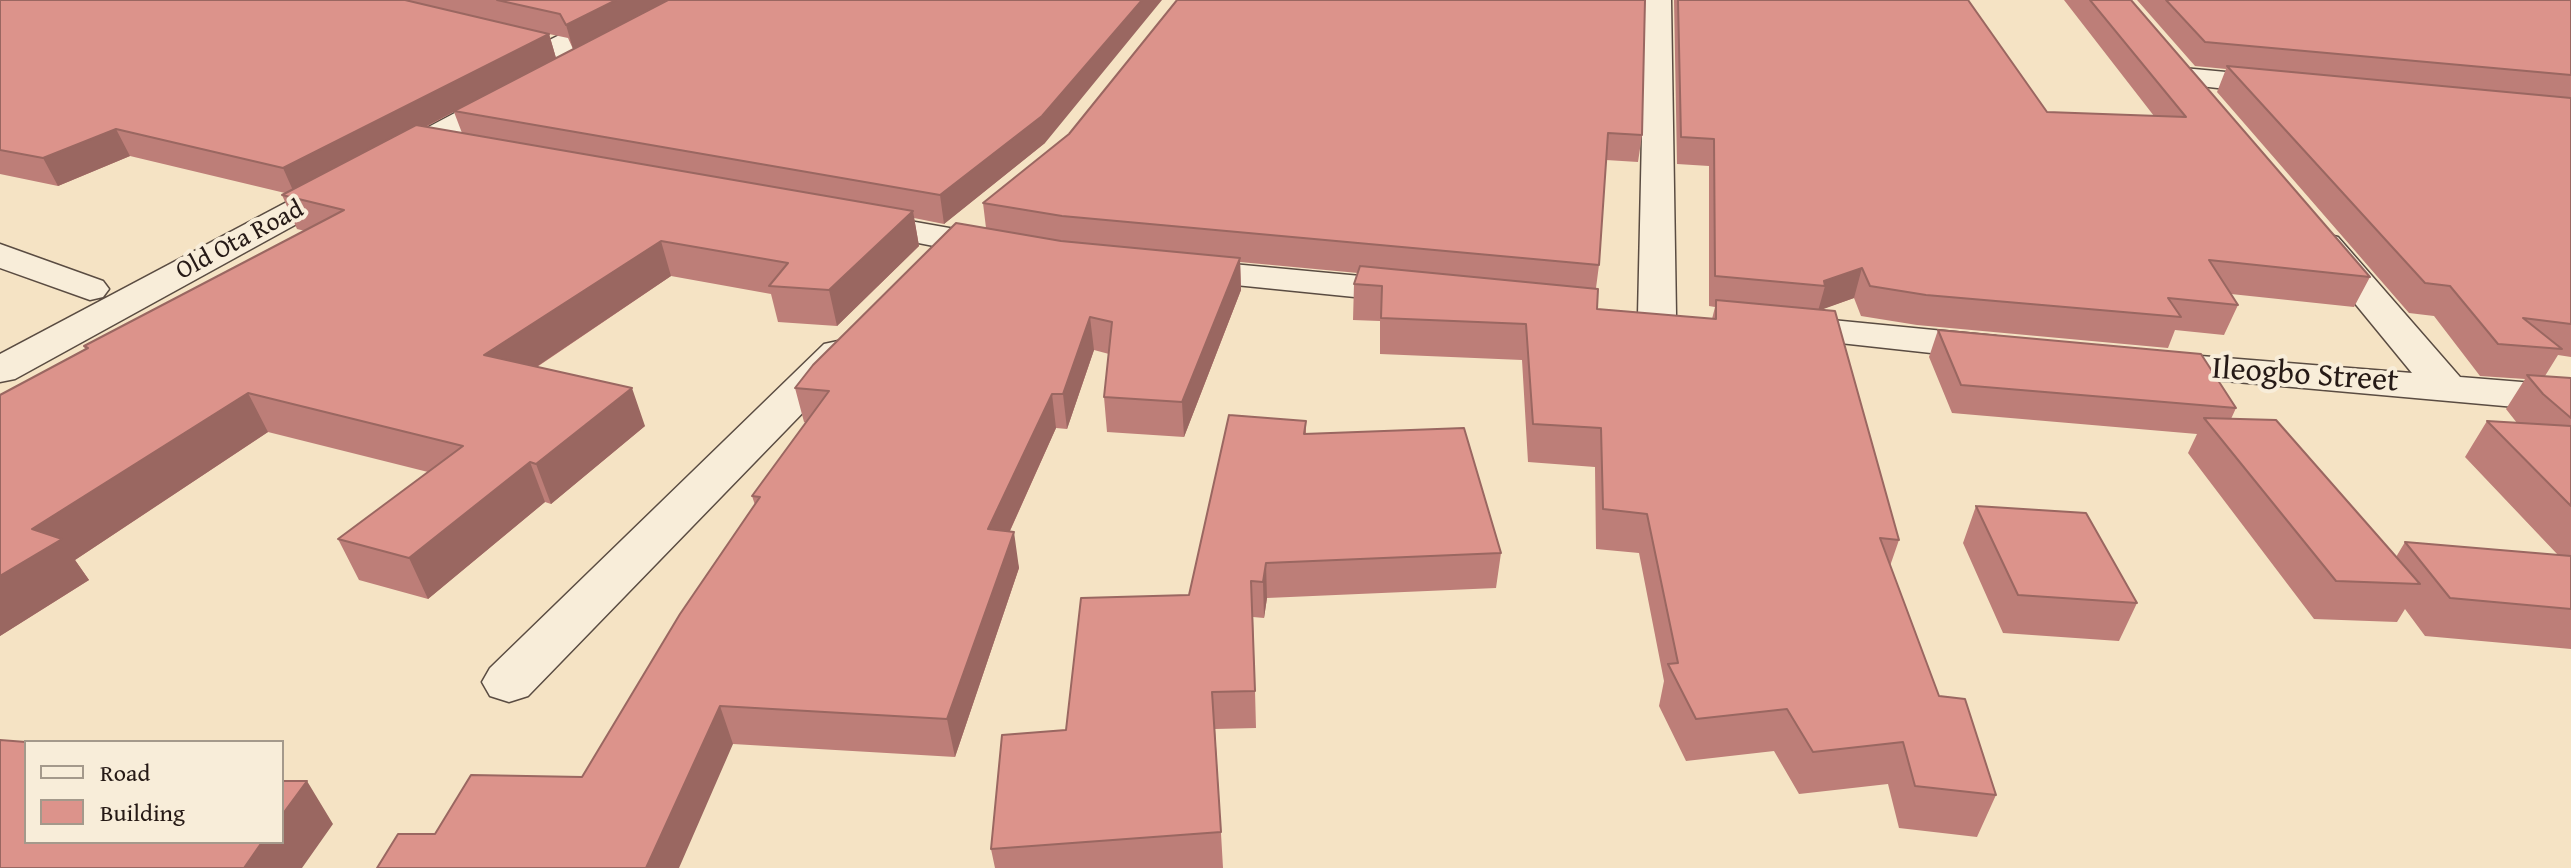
<!DOCTYPE html>
<html>
<head>
<meta charset="utf-8">
<style>
  body { margin:0 }
  #map { position:relative; width:2571px; height:868px; overflow:hidden; background:#f5e3c4; font-family:"Gentium Book Plus",serif }
  canvas { display:block }
  .legend { position:absolute; left:24px; top:740px; width:260px; height:104px; box-sizing:border-box; background:#f8edd9; border:2px solid #a4998b; margin:0; padding:10px 14px; list-style:none; font-size:24px; color:#261a16 }
  .legend li { display:flex; align-items:center; gap:16px; height:40px }
  .legend b { width:40px; border:2px solid #a4998b }
</style>
</head>
<body>
<div id="map">
<canvas width="2571" height="868"></canvas>
<ul class="legend">
<li><b style="height:10px;background:#f8edd9"></b>Road</li>
<li><b style="height:22px;background:#dc938b"></b>Building</li>
</ul>
</div>
<script>
const ctx = document.querySelector('canvas').getContext('2d');
ctx.lineJoin = 'round';
const poly = rows => new Path2D(rows.map(r => 'M' + r).join(''));
function strokePath(path, color, width, dash) { ctx.strokeStyle = color; ctx.lineWidth = width; ctx.lineCap = dash ? 'butt' : 'round'; ctx.setLineDash(dash || []); ctx.stroke(path); }
function fillPath(path, color) { ctx.fillStyle = color; ctx.fill(path, 'evenodd'); }
function drawText(font, color, halo, rows, align = 'center') {
  ctx.font = font + ' "Gentium Book Plus",serif'; ctx.lineWidth = 8; ctx.setLineDash([]); ctx.textBaseline = 'middle'; ctx.strokeStyle = halo; ctx.fillStyle = color; for (const [text, x, y, turn = 0] of rows) {
    ctx.save(); ctx.translate(x, y); ctx.rotate((+turn || 0) * Math.PI / 180); ctx.textAlign = isNaN(turn) ? turn : align; if (halo) ctx.strokeText(text, 0, 0); ctx.fillText(text, 0, 0); ctx.restore();
  }
}
const minor = poly([
  [630,0,663,0,659,5,509,82,499,85,489,82,485,76,489,70,630,0],
  [1645,0,1671,0,1676,315,1671,323,1657,327,1643,323,1638,315,1645,0],
  [2183,68,2280,77,2290,80,2295,86,2290,92,2280,95,2173,83,2169,77,2173,71,2183,68],
  [512,85,522,88,527,94,522,100,15,379,0,382,0,354,502,88,512,85],
  [859,212,1000,237,1013,240,1018,248,1013,256,1000,259,847,229,842,222,847,215,859,212],
  [2325,234,2338,237,2460,377,2571,386,2571,412,2136,373,2130,364,2136,355,2151,352,2412,373,2307,245,2312,237,2325,234],
  [0,244,103,281,109,289,103,297,90,300,0,268,0,244],
  [1179,259,1414,281,1427,284,1433,292,1427,300,1414,303,1166,278,1160,270,1166,262,1179,259],
  [1781,315,1995,336,2009,339,2015,348,2009,357,1995,360,1767,335,1761,327,1767,319,1781,315],
  [838,341,852,344,858,353,852,362,528,696,509,702,490,696,482,682,490,668,824,344,838,341]
]);
strokePath(minor, '#5a4c42', 3);
fillPath(minor, '#f8edd9');
fillPath(poly([
  [0,0,667,0,573,49,568,38,549,34,556,58,1045,143,944,224,914,218,919,246,837,326,778,322,771,294,671,276,537,367,645,426,551,504,545,502,428,599,359,580,338,539,428,472,268,432,75,560,89,580,0,636,0,395,85,349,84,346,305,231,297,229,282,195,285,193,130,156,58,186,0,174],
  [454,112,462,133,426,127],
  [1177,0,1642,135,1638,162,1606,160,1599,265,1596,288,1597,309,1712,319,1715,307,1709,306,1709,166,1677,164,1674,0,1968,0,2047,112,2154,116,2064,0,2131,0,2370,277,2354,307,2231,294,2238,305,2224,335,2175,330,2168,348,1917,325,1861,316,1854,298,1822,309,1899,540,1890,566,1939,696,1996,795,1977,837,1899,828,1888,784,1799,794,1774,751,1686,761,1659,706,1664,681,1639,553,1596,549,1595,467,1528,462,1522,360,1380,354,1380,321,1353,320,1354,284,1358,273,1240,262,1241,290,1184,437,1107,432,1104,397,1109,354,1094,350,1067,429,1056,428,1010,531,1019,568,955,757,733,744,435,834,582,777,755,505,752,496,806,423,804,422,795,388,986,228,983,203,1069,134],
  [2137,0,2571,0,2571,357,2558,355,2545,376,2571,378,2571,649,2425,636,2405,609,2397,622,2314,619,2188,453,2197,434,1952,413,1929,357,1938,330,2236,408,2231,419,2396,557,2405,542,2558,555,2465,457,2487,421,2517,423,2506,409,2525,379,2480,376,2434,316,2409,313,2217,92,2226,69,2195,66],
  [1306,421,1306,434,1501,553,1496,588,1267,598,1264,618,1253,617,1256,728,1215,729,1223,868,995,868,991,849,1066,730,1189,595],
  [1976,506,2137,603,2119,641,2003,633,1963,543]
]), '#bd7e78');
fillPath(poly([
  [616,0,667,0,573,49,566,25],
  [1142,0,1162,0,1045,143,944,224,940,195],
  [549,34,556,58,295,195,283,168],
  [116,129,130,156,58,186,43,158],
  [913,211,919,246,837,326,829,290],
  [661,241,671,276,499,392,484,355],
  [1240,258,1241,290,1184,437,1182,402],
  [1862,268,1854,298,1818,311,1825,286,1824,281],
  [1090,317,1094,350,1067,429,1063,394],
  [632,388,645,426,551,504,536,464],
  [248,393,268,432,75,560,89,580,0,636,0,576,32,529],
  [1052,394,1056,428,994,566,988,529],
  [530,462,545,502,428,599,409,558],
  [1014,532,1019,568,955,757,947,719],
  [1266,563,1267,598,1264,618,1263,582],
  [720,706,733,744,679,868,646,868],
  [307,781,333,824,302,868,244,868,262,842,282,842,282,815]
]), '#9a6761');
const building = poly([
  [0,0,405,0,549,34,283,168,116,129,43,158,0,150,0,0],
  [497,0,616,0,566,25,560,14,497,0],
  [668,0,1142,0,1042,116,940,195,454,111,668,0],
  [1177,0,1645,0,1642,135,1608,133,1599,265,1062,216,983,203,1069,134,1177,0],
  [1678,0,1968,0,2047,112,2186,117,2090,0,2131,0,2370,277,2209,260,2238,305,2168,298,2181,317,1926,295,1870,286,1862,268,1824,281,1825,286,1715,276,1714,139,1681,137,1678,0],
  [2166,0,2571,0,2571,75,2205,42,2166,0],
  [2227,66,2571,98,2571,324,2523,318,2562,349,2498,344,2450,286,2425,283,2227,66],
  [416,125,913,211,829,290,769,286,788,263,661,241,484,355,632,388,536,464,530,462,409,558,338,539,463,446,248,393,32,529,62,539,0,576,0,395,88,348,84,346,344,210,282,195,416,125],
  [956,223,1061,241,1240,258,1182,402,1104,397,1112,322,1090,317,1063,394,1052,394,988,529,1014,532,947,719,720,706,646,868,377,868,398,834,435,834,471,775,582,777,680,614,760,497,752,496,829,391,795,388,813,365,956,223],
  [1360,266,1598,289,1597,309,1716,319,1716,300,1835,311,1899,540,1880,538,1939,696,1965,699,1996,795,1915,786,1903,742,1813,752,1787,709,1696,719,1668,664,1678,663,1647,514,1603,509,1601,428,1533,424,1526,324,1381,318,1382,286,1354,284,1360,266],
  [1938,330,2201,354,2236,408,1961,385,1938,330],
  [2527,375,2571,378,2571,418,2543,394,2527,375],
  [1229,415,1306,421,1304,434,1464,428,1501,553,1266,563,1263,582,1251,581,1255,691,1212,692,1221,832,991,849,1002,735,1066,730,1081,598,1189,595,1229,415],
  [2204,418,2276,420,2420,584,2336,581,2204,418],
  [2487,421,2571,426,2571,506,2487,421],
  [1976,506,2086,513,2137,603,2018,595,1976,506],
  [2405,542,2571,556,2571,609,2450,598,2405,542],
  [0,740,26,742,26,842,262,842,244,868,0,868,0,740],
  [282,781,307,781,282,815,282,781]
]);
fillPath(building, '#dc938b');
strokePath(building, '#9a6761', 2);
drawText('26px', '#261a16', '#f8edd9', [
  ["Old Ota Road",240,241,-28]
]);
drawText('32px', '#261a16', '#f8edd9', [
  ["Ileogbo Street",2305,376,4]
]);
</script>
</body>
</html>
